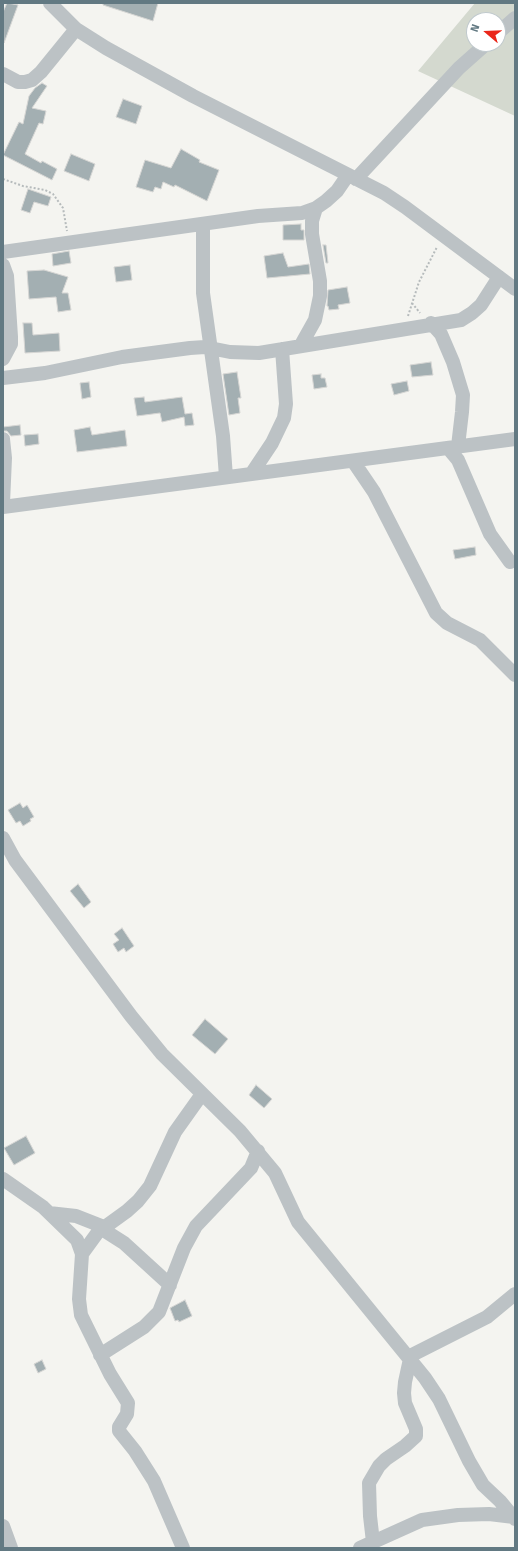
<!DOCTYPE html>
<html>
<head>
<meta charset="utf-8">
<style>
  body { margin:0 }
  #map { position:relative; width:518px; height:1551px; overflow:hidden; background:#f4f4f0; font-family:"Fira Sans",sans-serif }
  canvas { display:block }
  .frame { position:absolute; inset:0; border:4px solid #627982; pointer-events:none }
  .north { position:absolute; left:466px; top:12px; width:40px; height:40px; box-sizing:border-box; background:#fff; border:1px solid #c0c9cd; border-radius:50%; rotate:289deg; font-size:11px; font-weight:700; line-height:16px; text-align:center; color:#627982 }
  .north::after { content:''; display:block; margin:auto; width:14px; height:18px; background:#ea271a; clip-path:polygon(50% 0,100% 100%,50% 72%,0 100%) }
</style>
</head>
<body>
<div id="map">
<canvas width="518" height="1551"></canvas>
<div class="frame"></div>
<div class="north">N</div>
</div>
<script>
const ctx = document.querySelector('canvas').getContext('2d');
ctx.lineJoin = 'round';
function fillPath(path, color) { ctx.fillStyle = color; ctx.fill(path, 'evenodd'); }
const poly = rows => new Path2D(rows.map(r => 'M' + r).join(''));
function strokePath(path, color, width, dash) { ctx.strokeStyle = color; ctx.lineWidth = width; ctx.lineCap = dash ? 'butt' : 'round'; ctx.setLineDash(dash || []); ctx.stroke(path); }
fillPath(poly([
  [475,3,515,3,515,116,418,71],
  [474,20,498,20,498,44,474,44]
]), '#d4d9cf');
const building = poly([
  [7,3,18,5,4,43,3,12,7,3],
  [103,3,158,3,153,21,103,5,103,3],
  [42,83,47,86,32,108,46,111,43,124,39,123,25,154,41,163,42,161,57,169,52,180,3,155,19,122,23,124,29,96,35,88,42,83],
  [123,99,142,106,136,124,116,117,123,99],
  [181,149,200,160,199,162,219,170,207,201,175,185,174,187,163,182,161,189,155,187,153,192,136,187,145,160,171,168,181,149],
  [71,154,95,164,89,181,64,171,71,154],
  [28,189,51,197,48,206,34,202,30,213,21,210,28,189],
  [301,224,301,230,304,230,304,240,283,240,283,225,301,224],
  [323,245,326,245,328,263,326,263,323,245],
  [69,251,71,263,53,266,52,254,69,251],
  [283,253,288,267,309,264,310,274,267,278,264,256,283,253],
  [130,265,132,280,116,282,114,267,130,265],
  [44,270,68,277,62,293,68,293,71,310,58,312,56,297,29,299,27,271,44,270],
  [347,287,350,303,338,305,339,309,329,310,328,306,327,306,328,290,347,287],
  [23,323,32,323,33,335,59,333,60,351,25,353,23,323],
  [431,362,433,375,412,377,410,365,431,362],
  [237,372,241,398,238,398,240,413,229,415,223,374,237,372],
  [321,374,321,378,325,378,327,387,314,389,312,375,321,374],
  [407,381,409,391,394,395,391,384,407,381],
  [89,382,91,397,82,399,80,383,89,382],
  [144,397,145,402,182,397,185,414,192,413,194,425,185,426,184,417,162,422,160,413,137,416,134,398,144,397],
  [20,425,21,435,11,436,7,431,3,431,3,427,20,425],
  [90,427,92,435,125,430,127,446,77,452,74,430,90,427],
  [38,434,39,444,25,446,24,435,38,434],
  [475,547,476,555,455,559,453,550,475,547],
  [20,803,23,808,27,805,34,817,30,819,31,821,23,826,20,821,16,823,8,810,20,803],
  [78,884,91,902,84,908,70,891,78,884],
  [122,928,134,946,126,952,124,948,118,952,113,944,119,940,114,934,122,928],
  [205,1019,228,1039,215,1054,192,1035,205,1019],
  [256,1085,272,1099,264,1108,249,1095,256,1085],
  [26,1136,35,1153,14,1165,4,1148,26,1136],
  [185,1300,192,1316,179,1322,178,1320,175,1321,170,1308,185,1300],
  [42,1360,46,1369,38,1373,34,1364,42,1360]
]);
fillPath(building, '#a3afb2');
strokePath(building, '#d5d5d3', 1);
strokePath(poly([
  [3,179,23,186,45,190,53,194,63,208,67,231],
  [412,303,420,313],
  [408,316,419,282,437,247]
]), '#b6bbbc', 2, [2, 2]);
strokePath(poly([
  [50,3,76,29,106,48,193,96,384,193,405,207,515,289],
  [498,33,515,18],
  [3,74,18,82,25,82,32,80,41,72,76,29],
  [356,179,459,68,486,44],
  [203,224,203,293,223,436,226,477],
  [3,252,258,216,302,213,316,208,326,201,337,191,348,175],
  [3,265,7,276,11,337,11,344,3,359],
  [431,323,441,334,453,362,463,395,462,412,458,446],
  [301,345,315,320,320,296,320,281,312,234,312,221,316,208],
  [3,378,45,373,122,357,190,348,205,347,230,352,259,353,461,320,472,313,481,305,499,277],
  [3,439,5,458,3,503],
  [448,448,458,460,490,534,510,562],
  [353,461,374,492,436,613,447,623,480,640,515,675],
  [252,473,272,443,284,418,286,404,282,349],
  [3,507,515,439],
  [3,838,15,860,131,1016,162,1054,240,1131,275,1173,298,1222,425,1378,439,1399,469,1461,483,1485,500,1501,515,1519],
  [3,1179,43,1207,77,1240,82,1254,79,1299,81,1315,110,1374,128,1403,127,1414,119,1427,119,1431,135,1451,154,1481,183,1548],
  [49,1213,76,1216,104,1227],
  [102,1229,124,1243,170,1285],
  [82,1254,98,1232,127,1211,138,1201,150,1186,175,1132,202,1094],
  [100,1355,144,1327,159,1312,184,1248,196,1226,251,1168,258,1151],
  [408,1357,487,1317,515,1294],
  [3,1526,11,1548],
  [373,1542,370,1516,369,1483,379,1466,386,1459,405,1446,416,1436,416,1429,405,1403,404,1393,405,1382,410,1359],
  [360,1548,422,1520,458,1515,489,1514,514,1517]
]), '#bcc2c5', 14);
</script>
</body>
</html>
